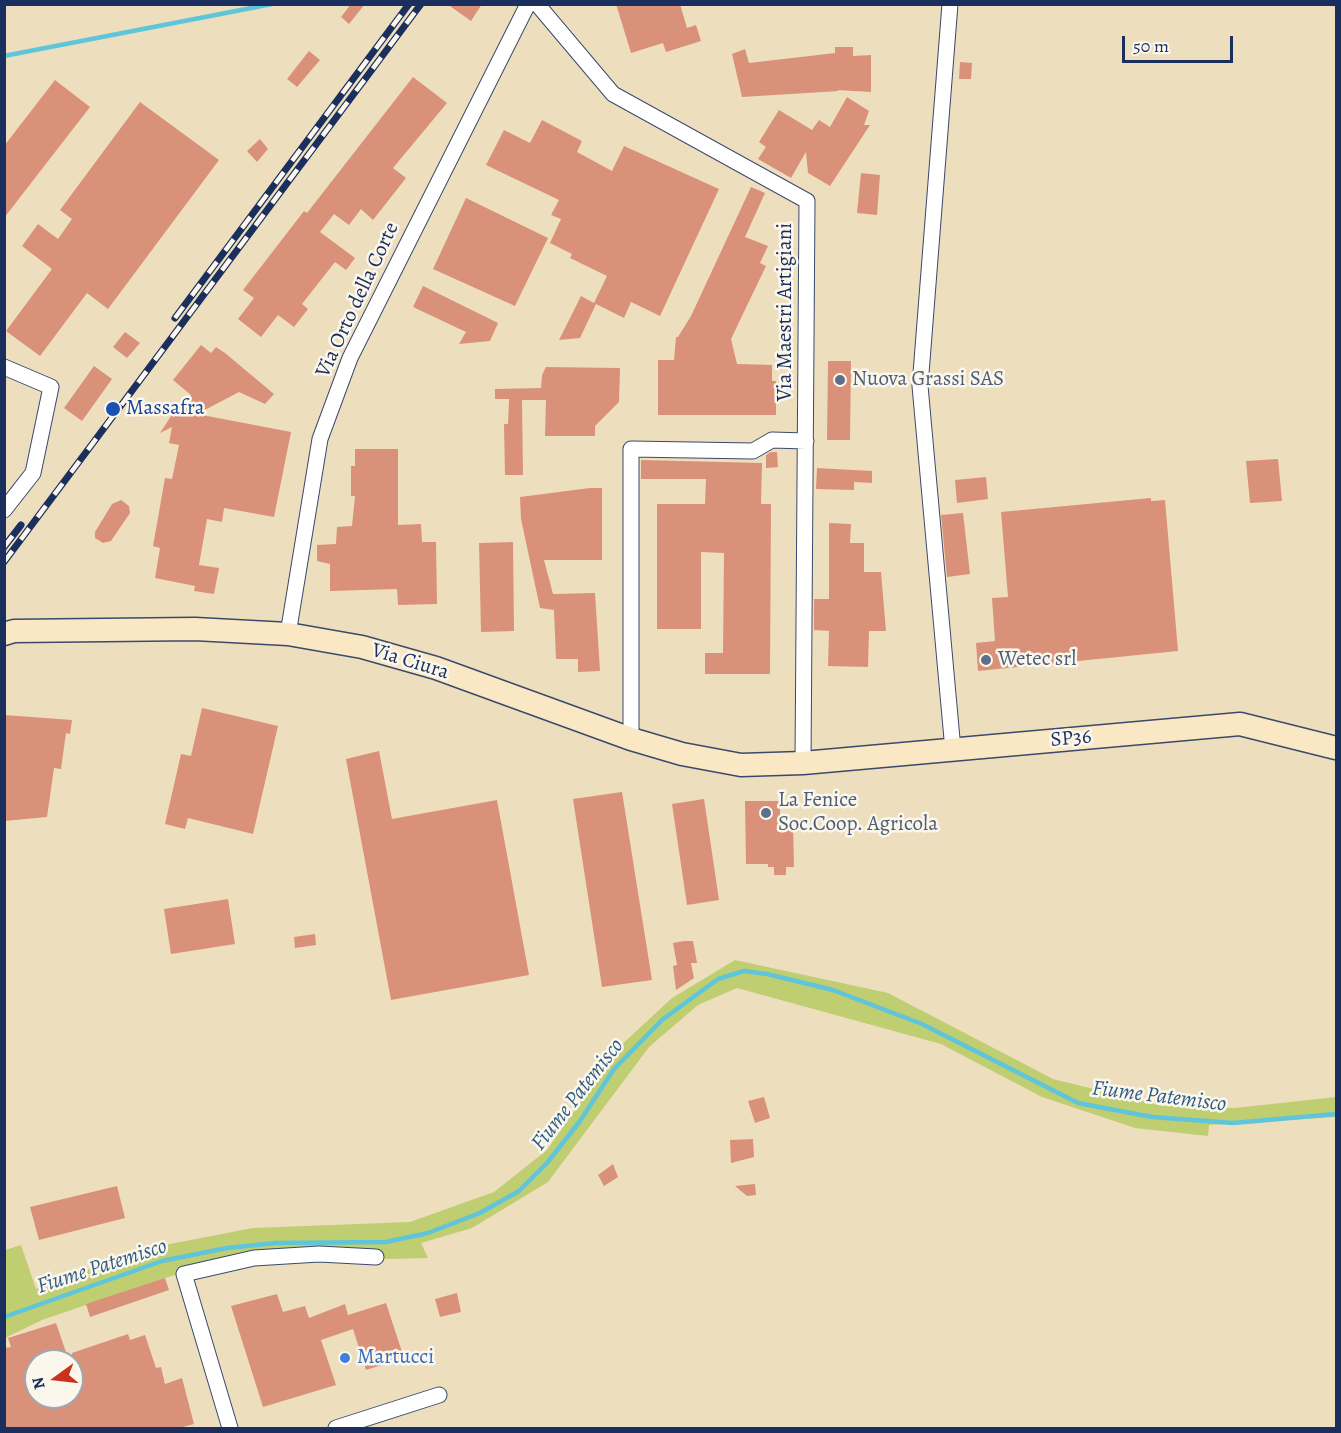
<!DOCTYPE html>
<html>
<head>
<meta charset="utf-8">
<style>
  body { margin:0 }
  #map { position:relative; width:1341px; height:1433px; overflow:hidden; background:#eddfbe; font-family:Alegreya,serif }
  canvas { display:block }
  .frame { position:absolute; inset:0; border:6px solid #1b2f5e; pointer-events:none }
  .north { position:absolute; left:24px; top:1349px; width:60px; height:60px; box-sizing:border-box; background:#fbf7ec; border:2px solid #a1a7b3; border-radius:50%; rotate:255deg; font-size:16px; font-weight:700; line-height:24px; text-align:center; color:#1b2f5e }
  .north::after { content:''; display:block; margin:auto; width:21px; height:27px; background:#c8321e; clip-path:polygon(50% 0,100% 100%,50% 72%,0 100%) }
  .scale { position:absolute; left:1122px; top:36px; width:111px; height:27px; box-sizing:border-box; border:3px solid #1b2f5e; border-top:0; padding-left:8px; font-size:18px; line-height:21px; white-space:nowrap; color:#1b2f5e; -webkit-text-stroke:4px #fbf7ec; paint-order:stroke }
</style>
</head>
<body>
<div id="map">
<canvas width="1341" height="1433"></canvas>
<div class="frame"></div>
<div class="north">N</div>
<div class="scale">50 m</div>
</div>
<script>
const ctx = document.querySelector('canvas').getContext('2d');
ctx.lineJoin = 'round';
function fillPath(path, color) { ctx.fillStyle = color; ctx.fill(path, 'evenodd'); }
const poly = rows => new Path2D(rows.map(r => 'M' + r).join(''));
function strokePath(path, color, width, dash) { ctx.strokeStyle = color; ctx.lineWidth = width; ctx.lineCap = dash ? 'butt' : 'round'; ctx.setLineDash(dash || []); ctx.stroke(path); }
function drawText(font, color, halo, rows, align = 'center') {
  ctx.font = font + ' Alegreya,serif'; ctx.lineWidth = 5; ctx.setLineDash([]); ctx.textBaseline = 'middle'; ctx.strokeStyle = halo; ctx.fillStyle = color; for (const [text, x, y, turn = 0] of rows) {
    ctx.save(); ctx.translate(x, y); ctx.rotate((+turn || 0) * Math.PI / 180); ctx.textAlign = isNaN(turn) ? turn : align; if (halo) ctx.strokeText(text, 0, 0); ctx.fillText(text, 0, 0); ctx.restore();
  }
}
fillPath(poly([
  [735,960,888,993,1053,1079,1163,1106,1235,1108,1336,1097,1336,1117,1209,1125,1208,1136,1135,1128,1042,1097,941,1044,737,988,698,1005,649,1047,548,1182,472,1228,421,1243,428,1258,265,1262,174,1275,42,1320,5,1338,5,1250,21,1245,36,1289,144,1249,253,1228,410,1222,494,1192,547,1150,617,1049,672,998]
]), '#bece71');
strokePath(poly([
  [4,56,272,4],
  [4,1317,162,1261,227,1248,275,1243,386,1242,428,1233,480,1213,519,1191,547,1163,580,1121,614,1069,662,1020,718,979,744,971,767,974,833,990,922,1024,1078,1103,1152,1117,1233,1123,1336,1114]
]), '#5ec5db', 4.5);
fillPath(poly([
  [351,4,365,4,349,24,341,17],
  [447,4,482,4,471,21],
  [616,4,680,4,687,28,696,25,701,41,666,52,663,43,631,53],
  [835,47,853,47,853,56,871,55,871,92,837,90,839,91,742,97,732,54,745,49,749,63,835,53],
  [309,51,320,60,297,87,287,79],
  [960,62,972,63,971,79,959,79],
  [413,77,447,103,393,168,406,178,373,220,361,209,349,225,334,214,320,232,355,258,346,270,335,262,302,304,308,309,294,327,278,315,261,337,238,319,254,298,243,290,304,211,307,213],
  [55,80,90,107,4,218,4,146],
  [847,97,869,111,864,125,870,125,830,186,808,173,806,152,791,178,758,159,766,147,759,142,779,110,812,130,819,120,830,127],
  [140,102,219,160,108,309,87,293,40,356,6,331,52,269,22,246,38,224,58,239,72,219,60,210],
  [542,120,582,141,577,152,612,171,624,146,719,189,660,316,631,302,624,318,596,304,580,338,559,340,581,296,594,303,607,276,570,258,572,254,550,243,561,219,551,215,559,200,486,165,504,130,530,143],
  [260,139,268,149,257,162,247,151],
  [861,173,880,175,877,215,857,213],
  [751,187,765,193,745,237,768,246,760,263,766,266,731,339,737,364,772,365,772,381,776,381,776,415,658,415,658,360,674,360,676,337,678,337,691,316],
  [466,198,548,238,515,306,433,269],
  [423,286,498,323,490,341,459,344,466,332,413,307],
  [125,332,140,343,127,358,113,347],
  [201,345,211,353,216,347,225,353,274,394,265,404,239,392,197,414,291,432,274,517,224,508,222,522,207,519,199,565,219,568,214,594,194,591,195,586,155,578,160,548,153,546,165,478,172,479,179,445,169,443,172,427,160,433,175,410,178,410,191,395,173,380],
  [828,361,851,361,850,440,827,440],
  [94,366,112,379,82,421,64,408],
  [546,367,620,368,619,402,595,426,595,436,545,436,546,400,522,400,523,475,505,475,504,424,508,424,509,399,495,399,495,389,541,388,542,375],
  [355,449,398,449,398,525,421,524,422,542,436,542,437,604,398,605,397,589,330,591,330,564,317,561,317,545,336,544,337,527,352,526,355,496,351,496,351,466,355,466],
  [771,452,777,452,778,467,766,468,766,455],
  [1278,459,1282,501,1250,503,1246,461],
  [641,460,762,463,761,504,771,504,770,674,705,674,705,653,723,653,724,553,701,552,701,629,657,629,657,504,705,504,706,479,641,479],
  [817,468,872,471,872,483,854,482,854,490,816,489],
  [986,477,988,499,957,503,955,480],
  [590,488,602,488,602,560,544,560,553,594,595,593,600,671,578,672,578,659,556,659,554,610,540,608,521,519,520,497],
  [1151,498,1151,501,1165,500,1178,651,978,671,976,643,995,641,992,598,1008,597,1001,512],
  [121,500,129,506,130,513,111,541,103,543,95,538,95,532,112,504],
  [963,513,970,574,947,577,941,515],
  [829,523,851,524,850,543,864,543,864,572,881,572,886,631,869,631,868,667,828,666,829,631,814,630,814,599,829,599],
  [513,542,514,631,481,632,479,543],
  [202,708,278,726,253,834,188,818,185,829,165,824,181,754,191,756],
  [4,715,72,720,70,734,66,733,61,769,54,768,47,817,4,821],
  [379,751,392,819,497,800,529,975,391,1000,346,759],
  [622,792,652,980,602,987,573,799],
  [704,799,719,900,687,905,672,804],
  [745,801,780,801,780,822,793,822,794,867,786,867,786,875,774,875,774,867,768,867,768,864,746,864],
  [228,899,235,944,171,954,164,909],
  [315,934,316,945,295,948,294,937],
  [684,941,693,941,697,963,691,963,694,978,676,990,673,966,677,965,673,943],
  [764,1097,770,1118,755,1123,748,1101],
  [753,1139,754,1157,731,1163,730,1140],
  [613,1164,618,1177,604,1186,598,1175],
  [755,1184,756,1195,747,1196,735,1186],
  [117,1186,125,1218,39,1240,30,1207],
  [165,1278,169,1290,90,1317,86,1304],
  [457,1293,461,1312,440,1317,435,1299],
  [277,1294,283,1312,305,1306,309,1318,345,1304,348,1315,386,1303,404,1358,366,1370,353,1329,321,1340,336,1385,263,1407,231,1306],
  [56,1323,69,1361,36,1361,36,1397,72,1397,72,1353,128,1334,130,1340,145,1335,156,1368,161,1367,165,1384,182,1378,194,1424,179,1428,4,1428,4,1348,11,1347,8,1338]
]), '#da9179');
const minor = poly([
  [537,4,613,94,807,201,803,763],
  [950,4,920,386,953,750],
  [4,367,51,387,33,473,4,510],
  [288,634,320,439,350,358,528,4],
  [631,739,631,449,753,451,772,440,806,441],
  [230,1428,184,1274,254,1258,319,1254,376,1257],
  [336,1428,439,1395]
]);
const secondary = poly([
  [4,634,14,631,195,629,288,634,362,647,436,668,631,739,682,754,741,765,803,763,1240,724,1336,748]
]);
strokePath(minor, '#3a496c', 17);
strokePath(secondary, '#3a496c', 25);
strokePath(minor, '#fff', 15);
strokePath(secondary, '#fae7c3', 22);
const rail = poly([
  [175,318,409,4],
  [4,547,21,525],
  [4,562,421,4]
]);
strokePath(rail, '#1b2f5e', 7);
strokePath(rail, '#fbf7ec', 4.5, [14]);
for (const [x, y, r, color] of [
  [840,380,6,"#5c6f8a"],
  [113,409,8,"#1a4fb4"],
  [986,660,6,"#5c6f8a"],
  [766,813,6,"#5c6f8a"],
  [345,1358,6,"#3f7fe0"]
]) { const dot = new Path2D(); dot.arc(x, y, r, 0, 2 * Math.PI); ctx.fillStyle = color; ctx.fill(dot); strokePath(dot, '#fbf7ec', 2); }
drawText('21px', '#1b2f5e', '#fbf7ec', [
  ["Via Orto della Corte",358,300,-65],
  ["Via Maestri Artigiani",786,312,-90],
  ["Via Ciura",410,662,17],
  ["SP36",1071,739,-5]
]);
drawText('21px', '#4e5e75', '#fbf7ec', [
  ["Nuova Grassi SAS",852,380],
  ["Wetec srl",998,660],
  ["La Fenice",778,801],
  ["Soc.Coop. Agricola",778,825]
], 'left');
drawText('21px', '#164399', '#fbf7ec', [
  ["Massafra",126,409]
], 'left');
drawText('21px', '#366cbe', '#fbf7ec', [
  ["Martucci",357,1358]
], 'left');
drawText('italic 22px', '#2f5c84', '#fbf7ec', [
  ["Fiume Patemisco",578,1095,-52],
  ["Fiume Patemisco",1159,1097,7],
  ["Fiume Patemisco",102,1267,-18]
]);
</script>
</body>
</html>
